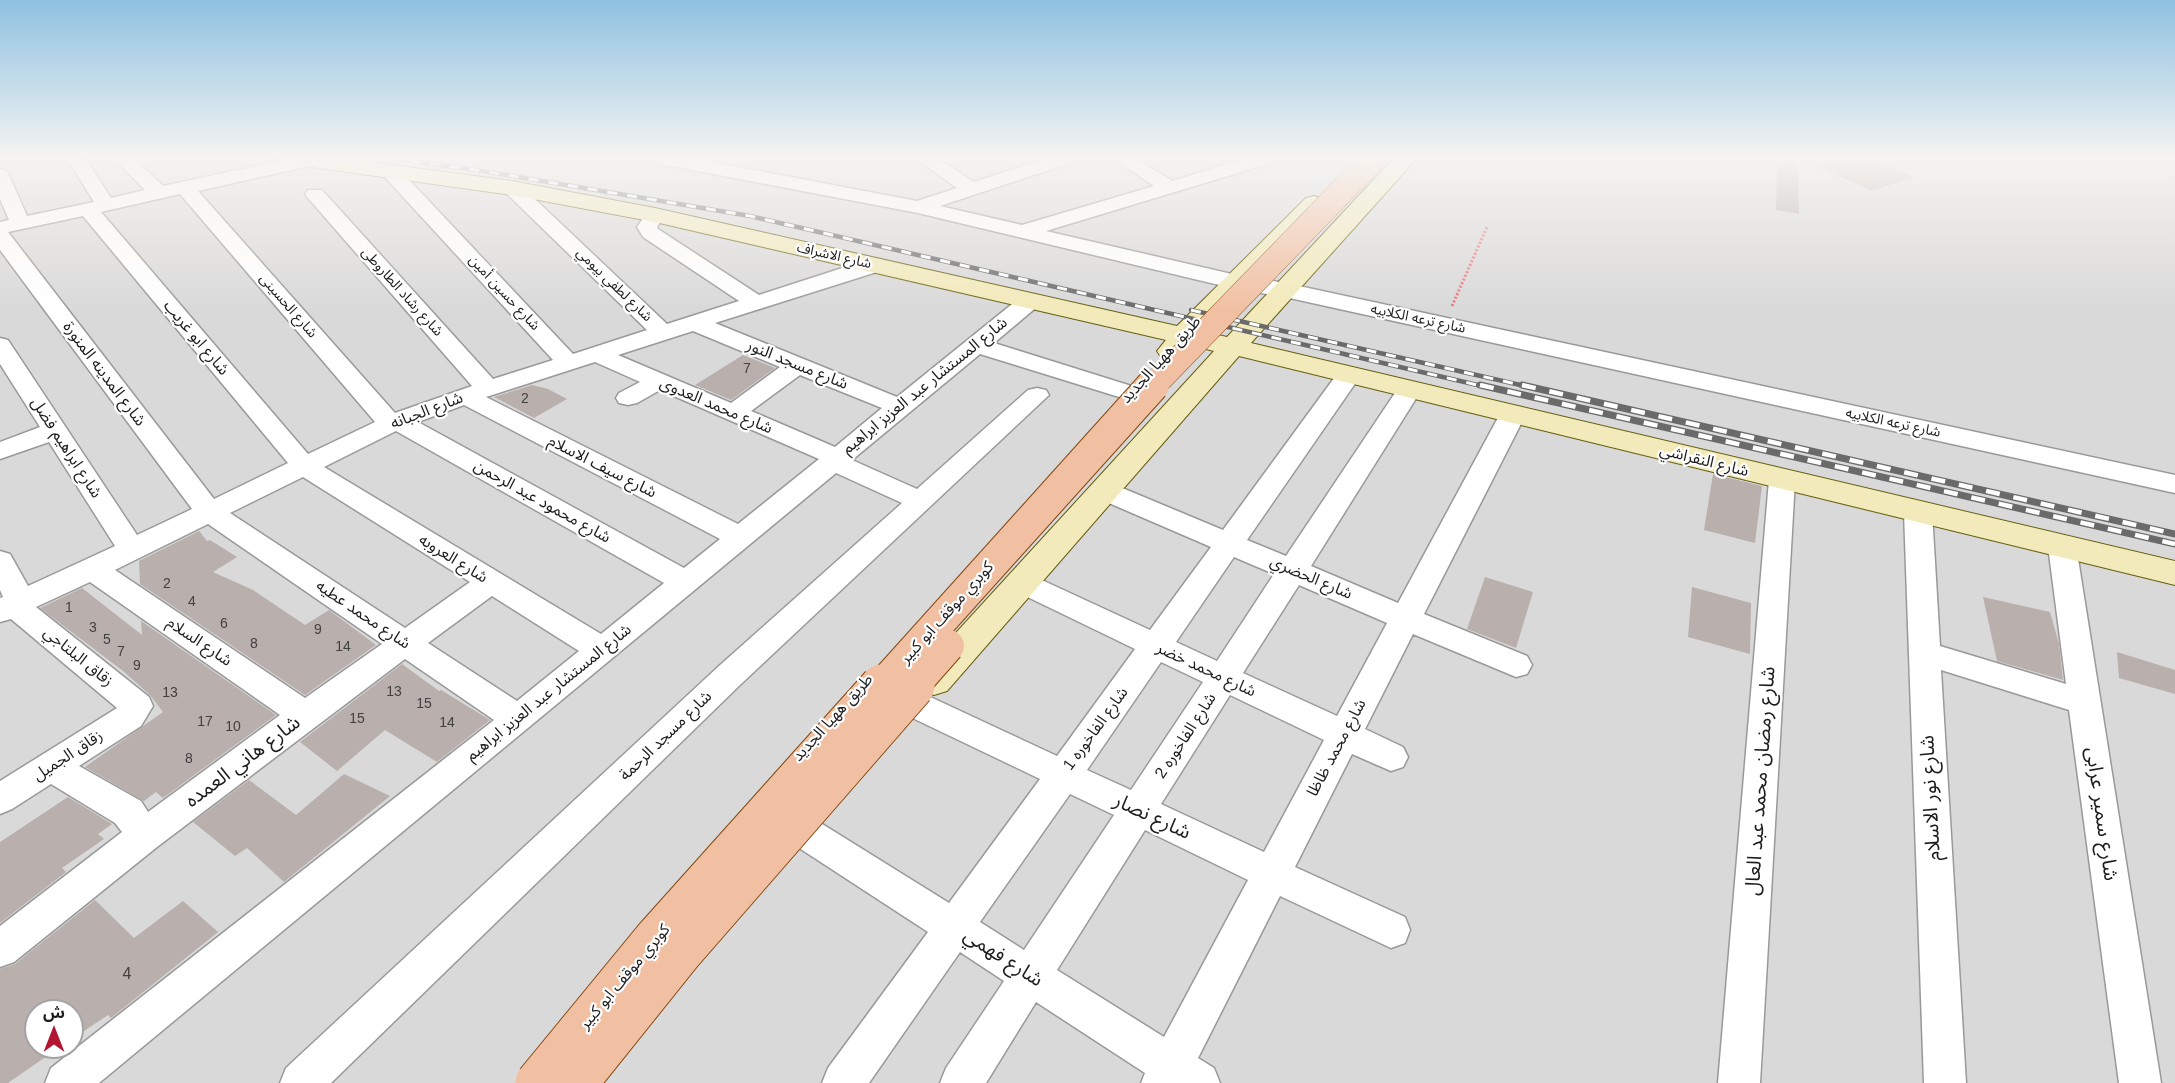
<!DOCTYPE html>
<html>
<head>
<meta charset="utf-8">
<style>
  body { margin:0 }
  #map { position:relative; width:2175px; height:1083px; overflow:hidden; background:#ece7e2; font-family:Helvetica,"Noto Sans Arabic",sans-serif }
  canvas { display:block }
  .north { position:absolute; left:24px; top:999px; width:60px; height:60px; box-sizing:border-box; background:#fff; border:2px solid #a4a4a4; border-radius:50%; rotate:0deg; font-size:16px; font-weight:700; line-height:24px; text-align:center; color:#1c1c1c }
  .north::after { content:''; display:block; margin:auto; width:21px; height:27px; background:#b31432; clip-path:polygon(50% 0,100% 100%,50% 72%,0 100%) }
</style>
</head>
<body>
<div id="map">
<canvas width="2175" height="1083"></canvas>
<div class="north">ش</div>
</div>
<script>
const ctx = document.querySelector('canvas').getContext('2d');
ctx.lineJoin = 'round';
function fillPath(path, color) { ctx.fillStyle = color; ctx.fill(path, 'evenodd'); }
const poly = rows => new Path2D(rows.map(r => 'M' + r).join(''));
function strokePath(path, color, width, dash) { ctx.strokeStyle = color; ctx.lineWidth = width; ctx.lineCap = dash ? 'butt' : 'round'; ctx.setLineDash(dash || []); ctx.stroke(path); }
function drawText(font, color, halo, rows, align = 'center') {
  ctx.font = font + ' Helvetica,"Noto Sans Arabic",sans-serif'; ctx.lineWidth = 4.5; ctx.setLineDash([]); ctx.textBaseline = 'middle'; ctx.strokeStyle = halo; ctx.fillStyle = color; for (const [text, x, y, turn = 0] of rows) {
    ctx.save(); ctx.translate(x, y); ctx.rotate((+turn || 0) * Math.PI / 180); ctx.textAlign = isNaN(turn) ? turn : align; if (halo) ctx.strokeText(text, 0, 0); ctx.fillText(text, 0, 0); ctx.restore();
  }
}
fillPath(poly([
  [0,158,2175,158,2175,1083,0,1083],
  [36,1011,72,1011,72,1047,36,1047]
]), '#dad9d9');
fillPath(poly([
  [1777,158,1870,158,1914,177,1872,191,1798,158,1799,214,1776,210],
  [743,355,775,368,731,400,695,385],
  [532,385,548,389,567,399,534,418,494,397],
  [1713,474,1762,486,1755,543,1704,530],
  [199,531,207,541,210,540,237,557,213,572,253,590,305,625,329,610,376,645,305,695,140,584,139,561],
  [1485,577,1533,592,1516,648,1467,629],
  [1692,587,1751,603,1750,654,1688,637],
  [82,588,142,635,141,621,276,715,163,798,156,792,144,801,85,767,163,712,150,695,123,671,40,608],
  [1983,597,2050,612,2059,644,2063,680,1997,661],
  [2117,652,2175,670,2175,694,2119,678],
  [402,664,439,691,441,690,490,720,437,762,385,730,337,771,300,742],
  [344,774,390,796,284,882,247,848,235,856,193,822,249,780,296,815],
  [68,797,112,824,98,834,104,839,62,868,66,872,0,923,0,842],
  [95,900,134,938,183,901,218,932,111,1018,108,1015,72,1039,72,1011,36,1011,36,1047,60,1047,8,1083,0,1083,0,969,15,964]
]), '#b9afac');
const street = poly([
  [67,158,85,158,111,198,145,190,114,158,134,158,163,186,294,158,319,158,318,164,198,191,395,413,472,386,308,198,305,194,308,190,322,190,493,379,553,360,382,174,380,170,382,166,389,164,396,166,573,354,647,330,505,192,502,188,505,184,519,184,667,324,739,301,643,237,637,227,648,211,655,209,662,211,665,215,657,227,658,229,759,295,867,260,875,259,883,260,886,265,883,270,715,323,897,397,1022,296,1030,294,1038,296,1041,301,1038,306,994,343,1141,389,1144,394,1141,399,1132,401,980,354,852,460,917,489,1028,390,1037,388,1046,390,1049,395,741,684,331,1083,280,1083,286,1068,719,666,902,503,836,473,99,1083,45,1083,51,1068,494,720,405,659,157,847,14,962,0,967,0,926,122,832,115,823,51,784,12,809,0,814,0,781,117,708,11,619,0,622,0,598,3,597,0,590,0,551,10,554,28,586,115,546,49,442,0,459,0,442,40,427,0,364,0,338,8,340,137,535,192,509,0,250,0,222,9,220,0,199,0,169,7,171,9,175,27,216,94,202,67,158],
  [180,194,375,422,308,454,101,212,180,194],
  [83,216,288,463,214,499,8,232,83,216],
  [693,331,780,367,731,403,618,355,693,331],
  [595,362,640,382,619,393,616,398,619,403,628,405,637,403,660,390,819,459,738,524,486,397,595,362],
  [800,375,882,408,835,447,751,411,800,375],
  [464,405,720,539,684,568,418,422,464,405],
  [396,431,664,583,601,634,324,467,396,431],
  [303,477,470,582,405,628,230,513,303,477],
  [208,524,382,644,305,698,115,570,208,524],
  [90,582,280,715,148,812,141,801,79,766,141,726,153,706,149,697,36,607,90,582],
  [492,596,579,651,517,701,428,643,492,596],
  [652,158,691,158,917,201,957,188,915,158,937,158,974,182,1047,158,1075,158,1073,162,940,206,1022,225,1154,186,1113,158,1135,158,1172,181,1247,158,1276,158,1274,162,1046,231,1236,275,1285,283,2175,475,2175,493,1285,297,1236,289,918,213,661,164,654,162,652,158],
  [1349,368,1358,370,1361,375,1247,540,1286,556,1401,384,1410,382,1419,384,1422,389,1311,566,1398,603,1500,414,1504,409,1513,406,1522,409,1526,414,1424,614,1527,656,1532,665,1527,674,1516,677,1413,634,1365,729,1403,747,1408,757,1403,767,1391,771,1352,754,1295,867,1405,917,1410,930,1405,943,1391,948,1280,896,1198,1058,1214,1068,1220,1083,1141,1083,1145,1073,1036,1002,986,1083,940,1083,946,1068,1004,981,960,952,869,1083,822,1083,828,1068,928,932,793,844,788,833,793,822,806,817,819,822,949,903,1040,779,902,713,898,704,902,695,914,691,926,695,1057,756,1135,649,1011,589,1006,582,1011,575,1021,572,1031,575,1150,630,1211,547,1095,497,1091,491,1095,485,1105,482,1115,485,1223,530,1340,370,1349,368],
  [1234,557,1274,574,1217,661,1176,642,1234,557],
  [1299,585,1387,623,1337,716,1243,673,1299,585],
  [1161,662,1203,682,1131,790,1087,770,1161,662],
  [1230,695,1324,740,1264,852,1161,804,1230,695],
  [1070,794,1114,815,1024,950,980,922,1070,794],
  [1145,830,1248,880,1164,1037,1057,970,1145,830],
  [1782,471,1792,474,1795,480,1760,1083,1718,1083,1769,480,1772,474,1782,471],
  [1918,503,1928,505,1932,512,1940,646,2066,684,2048,546,2052,539,2062,536,2072,539,2076,546,2161,1083,2119,1083,2069,710,1941,670,1966,1083,1924,1083,1904,512,1908,505,1918,503]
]);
const secondary = poly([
  [279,158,339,158,512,181,655,208,1177,326,1306,198,1314,196,1322,198,1325,203,1322,208,1201,331,1227,337,1394,158,1417,158,1251,343,2175,561,2175,585,1239,356,947,691,934,695,921,691,915,681,921,671,1214,351,1190,345,1181,357,1171,359,1161,357,1157,351,1166,340,655,222,512,195,290,164,282,163,279,158]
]);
strokePath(street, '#999', 3);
strokePath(secondary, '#665f10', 2);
strokePath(poly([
  [1452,306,1487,227]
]), '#eb757e', 3, [2, 2]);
fillPath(street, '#fff');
fillPath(secondary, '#f2eaba');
const railFar1 = poly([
  [390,158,483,171,750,216,1486,387],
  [1191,310,1529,387]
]);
const rail = poly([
  [1480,385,2175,544],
  [1522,385,2175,534]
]);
strokePath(railFar1, '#6a6a6a', 4.5);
strokePath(rail, '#6a6a6a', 7);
strokePath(railFar1, '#fff', 3, [10]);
strokePath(rail, '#fff', 4.5, [14]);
const primaryBridgeFar2 = poly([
  [1152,387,1374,158]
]);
const primaryBridgeFar1 = poly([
  [881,687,1153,385],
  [912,687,948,646]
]);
const primaryBridge = poly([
  [537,1083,657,937,882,686],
  [576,1083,681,952,913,686]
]);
strokePath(primaryBridgeFar2, '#84480f', 26, []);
strokePath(primaryBridgeFar1, '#84480f', 34, []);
strokePath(primaryBridge, '#84480f', 45, []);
strokePath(primaryBridgeFar2, '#f1c0a2', 25);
strokePath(primaryBridgeFar1, '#f1c0a2', 32);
strokePath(primaryBridge, '#f1c0a2', 43);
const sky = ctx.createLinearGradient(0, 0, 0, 310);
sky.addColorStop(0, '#8ec1e1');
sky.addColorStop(0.51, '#f6f4f2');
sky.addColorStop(1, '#f6f4f200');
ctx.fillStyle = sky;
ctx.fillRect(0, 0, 2175, 310);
drawText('14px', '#1c1c1c', '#fff', [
  ["شارع الاشراف",834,256,13],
  ["شارع لطفي بيومي",614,285,44],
  ["شارع رشاد الطاروطى",402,292,48],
  ["شارع حسين أمين",504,293,47],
  ["شارع الحسينى",288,306,49],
  ["شارع ترعه الكلابيه",1418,319,12],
  ["شارع ترعه الكلابيه",1893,423,12]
]);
drawText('14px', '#434140', null, [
  ["7",747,369],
  ["2",525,399],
  ["2",167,584],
  ["4",192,602],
  ["1",69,608],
  ["6",224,624],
  ["3",93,628],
  ["9",318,630],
  ["5",107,640],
  ["8",254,644],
  ["14",343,647],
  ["7",121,652],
  ["9",137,666],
  ["13",394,692],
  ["13",170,693],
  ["15",424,704],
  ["15",357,719],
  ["17",205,722],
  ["14",447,723],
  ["10",233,727],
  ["8",189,759]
]);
drawText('16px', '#1c1c1c', '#fff', [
  ["شارع ابو غريب",196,338,50],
  ["طريق ههيا الجديد",1161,360,-48],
  ["شارع مسجد النور",797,365,22],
  ["شارع المدينه المنورة",104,374,53],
  ["شارع المستشار عبد العزيز ابراهيم",925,386,-39],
  ["شارع محمد العدوى",716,406,23],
  ["شارع الجبانه",427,411,-21],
  ["شارع ابراهيم فضل",66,448,57],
  ["شارع النقراشي",1704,461,14],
  ["شارع سيف الاسلام",602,467,27],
  ["شارع محمود عبد الرحمن",542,502,29],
  ["شارع العروبه",453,559,32],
  ["شارع الحضري",1311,578,23],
  ["كوبري موقف ابو كبير",947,613,-48],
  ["شارع محمد عطيه",363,615,34],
  ["شارع السلام",199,642,34],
  ["زقاق البلتاجي",78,657,39],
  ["شارع محمد خضر",1206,670,25],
  ["شارع المستشار عبد العزيز ابراهيم",549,693,-39],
  ["طريق ههيا الجديد",833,718,-48],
  ["شارع الفاخوره 1",1096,729,-54],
  ["شارع مسجد الرحمة",666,736,-44],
  ["شارع الفاخوره 2",1186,736,-57],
  ["شارع محمد ظاظا",1337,748,-62],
  ["زقاق الجميل",68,756,-33],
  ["كوبري موقف ابو كبير",625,977,-50]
]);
drawText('16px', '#434140', null, [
  ["4",127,975]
]);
drawText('20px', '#1c1c1c', '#fff', [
  ["شارع هاني العمده",243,762,-37],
  ["شارع رمضان محمد عبد العال",1761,781,-86],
  ["شارع نور الاسلام",1931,798,-93],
  ["شارع سمير عرابى",2101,814,82],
  ["شارع نصار",1152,817,25],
  ["شارع فهمي",1003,958,33]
]);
</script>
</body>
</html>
